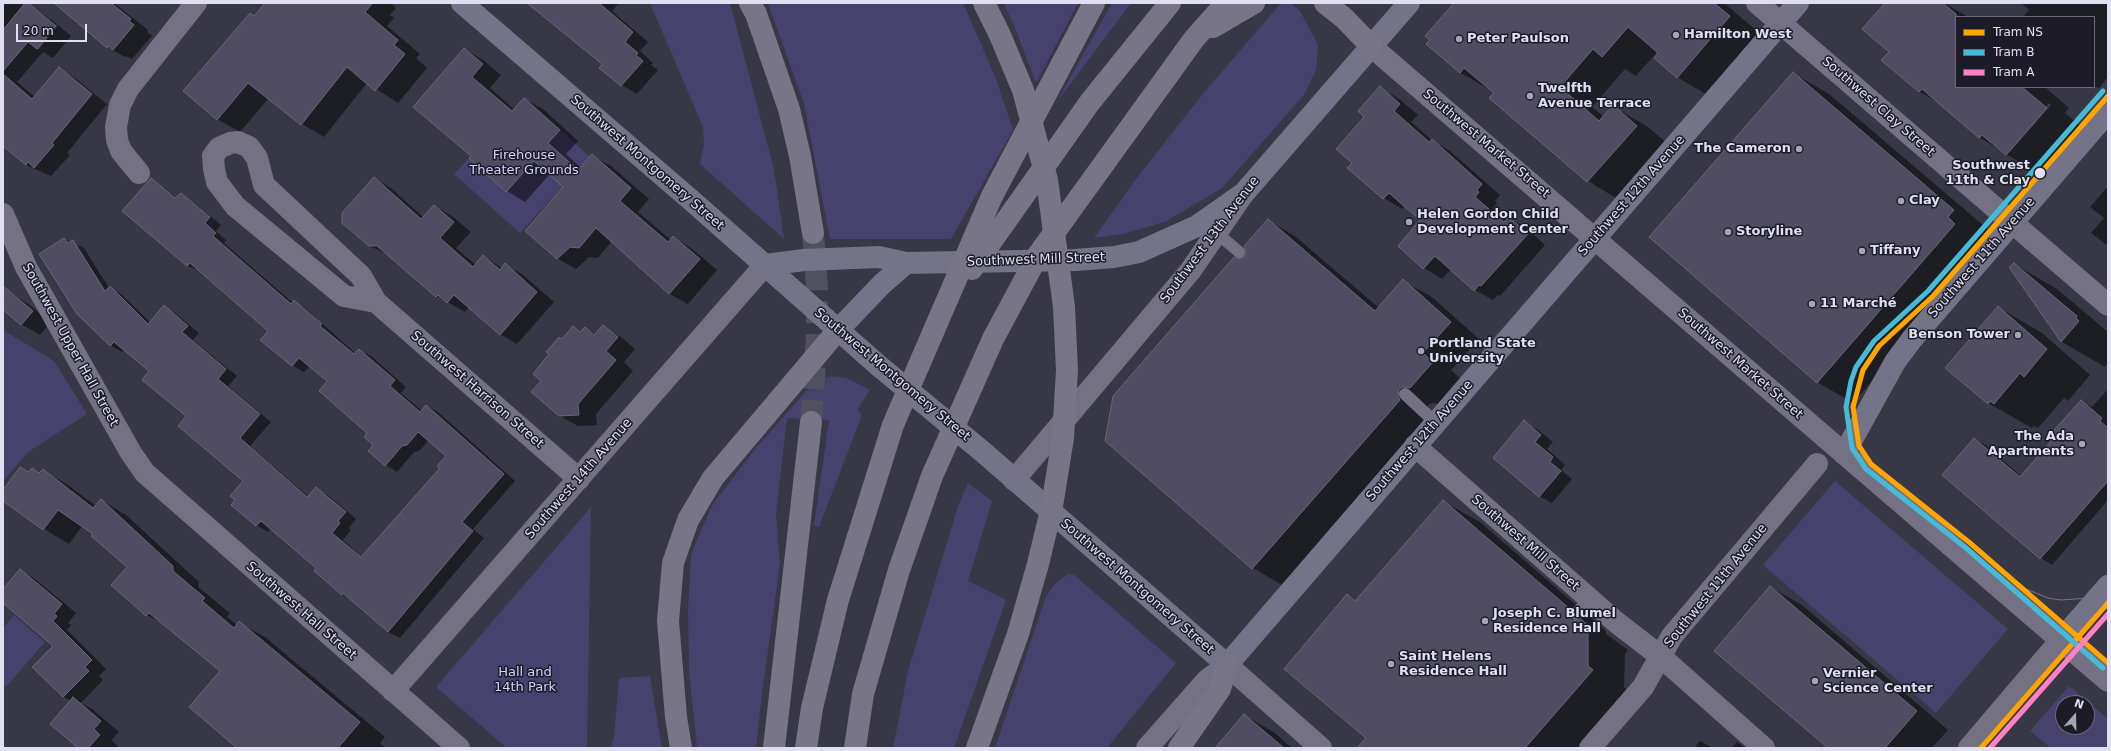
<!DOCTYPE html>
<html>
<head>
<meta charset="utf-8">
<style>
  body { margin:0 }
  #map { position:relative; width:2111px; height:751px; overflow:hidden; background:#383745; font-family:"DejaVu Sans",sans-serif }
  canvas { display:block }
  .frame { position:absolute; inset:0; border:4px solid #e1e0f1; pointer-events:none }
  .legend { position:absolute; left:1955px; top:16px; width:140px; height:72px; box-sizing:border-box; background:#1c1b27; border:1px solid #6b6a78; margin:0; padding:5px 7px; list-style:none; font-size:12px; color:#e1e0f1 }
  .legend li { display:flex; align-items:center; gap:8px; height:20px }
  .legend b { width:20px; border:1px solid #6b6a78 }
  .north { position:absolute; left:2055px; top:695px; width:40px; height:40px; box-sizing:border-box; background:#1c1b27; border:1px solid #6b6a78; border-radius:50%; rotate:20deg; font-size:11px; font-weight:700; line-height:16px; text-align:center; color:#e1e0f1 }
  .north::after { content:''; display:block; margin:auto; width:14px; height:18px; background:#a6a5b5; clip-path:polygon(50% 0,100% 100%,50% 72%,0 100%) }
  .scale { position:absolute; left:16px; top:24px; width:71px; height:18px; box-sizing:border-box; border:2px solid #e1e0f1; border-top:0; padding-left:5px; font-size:12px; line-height:14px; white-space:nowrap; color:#e1e0f1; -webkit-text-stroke:3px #1c1b27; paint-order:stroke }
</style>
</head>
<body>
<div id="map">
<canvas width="2111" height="751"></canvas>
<div class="frame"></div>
<ul class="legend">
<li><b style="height:5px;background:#ffa500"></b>Tram NS</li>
<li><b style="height:5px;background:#46bbd9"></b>Tram B</li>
<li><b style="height:5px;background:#ff80c6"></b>Tram A</li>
</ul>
<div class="north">N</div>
<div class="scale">20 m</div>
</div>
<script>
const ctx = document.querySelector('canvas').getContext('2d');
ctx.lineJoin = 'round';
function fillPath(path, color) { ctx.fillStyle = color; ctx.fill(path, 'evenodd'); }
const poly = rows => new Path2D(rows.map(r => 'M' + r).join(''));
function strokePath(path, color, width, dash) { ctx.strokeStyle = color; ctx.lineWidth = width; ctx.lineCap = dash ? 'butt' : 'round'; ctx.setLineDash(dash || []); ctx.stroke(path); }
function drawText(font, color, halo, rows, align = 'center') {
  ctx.font = font + ' "DejaVu Sans",sans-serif'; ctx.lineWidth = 3; ctx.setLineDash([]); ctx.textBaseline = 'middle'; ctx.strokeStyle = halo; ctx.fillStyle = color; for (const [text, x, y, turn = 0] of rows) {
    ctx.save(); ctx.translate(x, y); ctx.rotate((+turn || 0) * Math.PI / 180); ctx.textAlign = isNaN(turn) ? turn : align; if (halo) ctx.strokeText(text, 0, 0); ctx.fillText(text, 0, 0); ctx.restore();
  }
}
fillPath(poly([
  [650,3,730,3,774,169,784,239,700,164,704,145,703,127],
  [768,3,963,3,995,76,1013,130,951,239,830,239,804,104],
  [1003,3,1078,3,1036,83,1013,23],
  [1112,3,1131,3,1056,103],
  [1281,3,1290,3,1300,11,1318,45,1316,70,1304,95,1222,188,1165,222,1123,234,1094,238,1133,183,1201,96],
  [525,97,590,157,520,233,454,174],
  [3,330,54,361,87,414,28,452,3,481],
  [830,376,847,378,870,390,857,410,862,415,819,527,814,525,829,420,787,418,776,514,780,564,762,694,756,748,697,748,689,671,688,609,691,555,700,532,713,504,756,448,808,389,820,380],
  [1835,481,2008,629,1936,713,1763,565],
  [968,483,992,501,968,581,1006,600,954,748,893,748,908,671,958,506],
  [591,507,587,748,507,748,436,687],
  [1068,574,1074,575,1176,663,1107,748,995,748,1046,596,1056,583],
  [14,615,45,642,6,687,3,684,3,628],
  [650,676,662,748,611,748,614,736,619,678],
  [2069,686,2108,719,2108,748,2051,748,2030,731],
  [2063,703,2087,703,2087,727,2063,727]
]), '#47416d');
fillPath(poly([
  [3,3,27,3,57,24,36,49,39,49,58,25,71,36,53,58,43,52,17,82,35,97,59,68,75,78,107,104,67,153,70,155,51,176,26,165,3,144],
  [64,3,114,3,148,30,147,32,152,36,132,59,126,56,125,57,107,47],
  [267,3,391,3,396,8,390,15,394,18,387,26,420,54,416,58,427,68,398,103,367,83,324,137,302,124,269,98,240,132,217,119,254,17],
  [533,3,619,3,612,11,648,42,640,51,653,63,651,65,658,70,637,94,622,85,600,68,603,64],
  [1455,3,1724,3,1763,36,1711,97,1677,77,1658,51,1636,76,1625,69,1592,107,1604,117,1613,107,1647,126,1670,146,1621,201,1588,181,1491,98,1495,93,1461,73,1428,44],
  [1886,3,1944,3,1968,17,1956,17,1956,87,2045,87,2069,108,2065,113,2090,133,2050,180,2006,154,1979,137,1941,104,1920,92,1883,60,1890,52],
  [2049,103,2051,105,2010,152,2007,152],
  [2021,3,2108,3,2108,77,2099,88,2094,86,2094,17,2023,17,2029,10],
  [465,49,483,60,501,75,490,88,515,110,525,99,543,109,578,141,566,154,581,168,592,156,611,166,649,199,638,212,671,240,673,237,691,248,717,270,688,304,670,294,612,241,598,258,589,257,576,269,558,259,526,231,565,187,550,174,525,202,507,191,472,156],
  [1793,73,1829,94,1990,231,1983,239,1991,245,1853,403,1817,382],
  [1380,88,1398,98,1418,115,1411,122,1432,140,1450,151,1500,195,1495,201,1497,203,1493,208,1507,220,1509,218,1527,228,1545,245,1500,296,1498,295,1493,300,1475,290,1451,269,1442,279,1424,268,1399,246,1422,220,1405,206,1402,209,1384,198,1349,168,1353,163,1366,117],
  [374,178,391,188,424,218,435,206,452,216,471,232,456,248,476,265,484,256,502,268,505,265,522,274,554,302,517,344,500,334,469,307,465,312,437,296,390,256,370,246],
  [151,179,177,198,181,194,192,201,221,225,216,231,226,240,224,243,293,303,294,302,305,308,356,354,359,350,371,356,406,387,401,393,422,411,427,406,438,412,515,481,473,529,484,538,400,638,388,632,353,600,342,594,318,568,271,528,268,532,256,525,237,500,244,481,151,371,125,349,122,352,110,345,64,239,84,248,109,288,121,294,150,322,164,307,175,313,199,333,193,340,237,376,228,386,271,422,250,446,309,497,316,488,328,495,356,519,349,528,351,530,343,540,362,557,441,468,448,456,429,440,419,451,414,452,397,472,386,465,370,451,374,445,368,433,328,381,310,366,304,372,293,366,262,340,269,331,200,271,188,266,124,211],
  [2108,186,2108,246,2091,233,2104,218,2090,207],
  [1268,220,1296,237,1379,308,1403,281,1432,297,1479,339,1451,370,1461,379,1439,404,1432,403,1428,405,1426,413,1428,416,1282,585,1253,568,1106,441,1238,260,1245,258],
  [2014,264,2057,289,2108,332,2108,363,2105,367,2062,342,2010,267],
  [9,292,27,303,51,322,40,335,21,324,3,309,3,300],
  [1998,307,2042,333,2090,375,2068,401,2064,398,2038,428,2034,426,2032,428,1988,403],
  [603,327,621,337,635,349,624,362,633,371,596,414,597,425,578,426,560,416,543,381,563,340,573,328,582,332,585,328,596,335],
  [2108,389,2108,500,2052,565,2041,558,1944,474,1974,439,1986,445,2022,477,2053,440,2081,401,2092,407],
  [1524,422,1537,429,1553,442,1547,449,1565,465,1561,470,1572,479,1552,503,1539,496],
  [43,470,68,485,96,506,101,500,126,515,199,582,198,587,230,613,227,617,237,625,239,623,265,637,385,737,380,743,386,748,239,748,221,671,167,626,147,615,128,567,95,534,83,525,69,544,44,529,3,500,3,492,29,473,40,474],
  [1444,502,1480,522,1606,631,1606,634,1628,650,1625,654,1624,687,1628,691,1579,748,1358,748,1367,738,1347,596,1356,601],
  [20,570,35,579,76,613,68,623,71,625,67,630,106,669,99,676,103,680,81,703,92,709,119,732,111,740,118,746,116,748,80,748,71,701,64,697,34,667,54,646,3,602,3,590],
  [1770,587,1802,605,1948,730,1932,748,1829,748],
  [1244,715,1275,733,1292,748,1216,748],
  [1700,741,1713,748,1694,748],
  [1737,742,1746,748,1732,748]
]), '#0007');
const building = poly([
  [25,3,28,3,56,26,37,49,28,42,3,71,3,30,25,3],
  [54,3,111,3,131,19,129,21,134,25,113,50,108,46,107,48,54,3],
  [265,3,373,3,365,12,398,40,394,45,405,54,375,91,347,67,301,125,248,83,217,120,183,91,250,13,254,16,265,3],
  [527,3,599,3,633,32,625,42,638,53,636,55,643,61,621,86,599,68,602,64,527,3],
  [1454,3,1714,3,1730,16,1677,78,1654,58,1658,53,1628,27,1602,57,1593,49,1560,87,1599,121,1613,105,1637,126,1587,182,1489,98,1494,93,1464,68,1460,73,1426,44,1430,40,1425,36,1454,3],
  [1885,3,1943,3,1956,14,1956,87,2022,87,2047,108,2006,155,1982,135,1979,138,1922,89,1919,92,1881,60,1889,52,1862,29,1885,3],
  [464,48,483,64,472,77,512,111,524,98,560,130,548,143,578,170,592,154,631,188,620,201,668,242,673,236,700,259,669,294,596,228,579,248,570,247,557,259,525,231,563,187,534,161,506,192,469,158,471,156,413,107,464,48],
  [59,67,92,94,52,143,54,145,34,168,28,162,26,165,3,146,3,74,32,99,59,67],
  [1793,72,1954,210,1948,217,1955,224,1817,383,1649,237,1793,72],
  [1380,86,1400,104,1394,111,1429,142,1432,139,1482,184,1477,190,1479,192,1475,197,1504,222,1509,217,1528,234,1481,286,1479,285,1474,291,1435,256,1423,269,1398,246,1420,220,1389,193,1383,199,1347,168,1352,163,1336,149,1364,117,1358,111,1380,86],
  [374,177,421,219,434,205,454,222,440,238,473,267,483,255,500,270,505,263,537,292,500,335,454,295,447,303,438,295,436,297,377,246,369,246,342,223,342,213,374,177],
  [151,178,175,198,181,193,210,217,205,223,216,233,213,236,291,304,294,300,322,324,320,326,354,354,359,349,395,380,390,386,420,412,426,405,504,474,462,522,473,531,388,632,343,593,342,595,314,571,316,568,261,521,256,526,231,505,235,500,230,496,243,481,178,426,186,416,142,380,149,371,114,342,110,346,77,314,39,254,64,238,68,243,73,240,105,291,110,286,148,324,164,305,188,326,182,332,226,369,218,379,260,414,240,438,307,497,316,487,346,512,338,521,340,523,332,533,361,557,440,468,437,466,446,456,418,432,407,445,402,446,385,466,368,451,373,445,364,437,367,433,319,391,327,381,299,358,292,366,260,340,268,331,190,263,187,266,122,211,151,178],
  [1268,219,1375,311,1403,279,1451,322,1423,353,1433,362,1410,388,1403,387,1399,389,1398,396,1400,400,1252,569,1105,441,1113,396,1234,257,1238,259,1244,257,1246,253,1244,246,1268,219],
  [2014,263,2077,316,2076,318,2079,321,2061,342,2009,267,2014,263],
  [3,286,33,311,21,325,3,310,3,286],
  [1998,306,2047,349,2024,377,2020,373,1994,404,1990,401,1988,404,1945,368,1998,306],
  [603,325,618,337,606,351,616,360,578,404,579,415,559,416,531,392,541,381,533,374,549,354,546,352,559,337,562,339,573,326,580,332,585,327,594,335,603,325],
  [2081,400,2102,418,2100,421,2108,428,2108,481,2040,559,1942,475,1974,438,2020,477,2052,440,2048,437,2081,400],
  [1524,420,1541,435,1535,442,1553,457,1550,462,1561,471,1539,497,1493,458,1524,420],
  [20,467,28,472,32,468,39,473,43,469,93,508,101,499,173,566,173,571,205,598,202,601,234,628,239,621,360,722,338,748,237,748,189,707,220,671,149,613,146,616,111,585,127,567,91,536,93,534,58,510,43,530,3,501,3,490,20,467],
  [1443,500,1570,609,1569,616,1571,620,1578,621,1581,619,1592,629,1588,633,1588,666,1593,670,1525,748,1357,748,1366,738,1284,669,1347,594,1355,601,1443,500],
  [20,569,62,604,54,614,57,616,53,621,92,660,85,667,89,671,63,697,32,667,53,646,3,603,3,589,20,569],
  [1770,586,1917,711,1885,748,1828,748,1714,651,1770,586],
  [73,697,101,721,94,729,100,735,88,748,78,748,50,724,73,697],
  [1244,714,1284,748,1215,748,1244,714]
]);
fillPath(building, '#504d62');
strokePath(building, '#686774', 1);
strokePath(poly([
  [811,422,817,335,817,288,813,233]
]), '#51505f', 22, [22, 11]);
strokePath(poly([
  [1217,233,1239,252],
  [1405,394,1436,423],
  [1576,614,1589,599]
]), '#737182', 12);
strokePath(poly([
  [238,142,249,147,257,158,264,185,361,276,376,302,344,296,235,206,217,182,214,169,213,156,219,148,230,143,238,142],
  [139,173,121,151,117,140,116,127,120,105,128,89,196,3],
  [3,214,26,267,131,453,145,473,459,748],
  [376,302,579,479],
  [1415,446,1616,622,1660,656,1764,748],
  [1014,480,1191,270,1243,194],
  [393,691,765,265],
  [1147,748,1207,680,1227,665,1321,748],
  [1590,748,1643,687,1672,636,1817,464],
  [1969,748,2061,640]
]), '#737182', 22);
strokePath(poly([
  [462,3,691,200,879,366,983,452,1227,665,1798,3],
  [765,265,804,260,879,257,906,263],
  [838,330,882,284,906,263,1075,260,1114,257,1139,252,1197,226,1244,193,1409,3],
  [1844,454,1895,362,1912,339,2108,112],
  [2061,640,2108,586]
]), '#757387', 22);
strokePath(poly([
  [1757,3,2108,305],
  [1372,47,2108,681]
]), '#747185', 22);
strokePath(poly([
  [750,3,756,14,789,109,800,156,813,233],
  [1325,3,1344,18,1372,47],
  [1213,27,1254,3],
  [972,269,1090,102,1170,3],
  [681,748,676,717,668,621,673,563,688,520,713,478,838,330],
  [774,748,811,422],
  [806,748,812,708,838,600,893,425,992,196,1094,3],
  [855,748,863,694,899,570,932,476,993,339,1038,255,1194,39,1226,3],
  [977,748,1018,634,1038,564,1052,506,1063,438,1067,370,1064,307,1047,180,1023,90,999,33,984,3],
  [1179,748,1220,689,1227,665]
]), '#777586', 22);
strokePath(poly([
  [2019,586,2048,598,2061,600,2089,598,2108,589]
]), '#777584', 1);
strokePath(poly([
  [2108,96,1933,296,1879,346,1863,370,1853,407,1859,446,1871,464,1970,543,2108,663],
  [1981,748,2108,603]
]), '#ffa500', 5);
strokePath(poly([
  [2103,91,1928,291,1874,341,1856,367,1851,381,1846,407,1852,448,1866,469,1966,548,2103,668]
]), '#46bbd9', 5);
strokePath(poly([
  [1990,748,2108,614]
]), '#ff80c6', 5);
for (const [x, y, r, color] of [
  [1676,35,4,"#a6a5b5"],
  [1459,39,4,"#a6a5b5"],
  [1530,96,4,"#a6a5b5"],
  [1799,149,4,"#a6a5b5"],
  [2040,173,6,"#e1e0f1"],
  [1901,201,4,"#a6a5b5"],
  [1409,222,4,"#a6a5b5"],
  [1728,232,4,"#a6a5b5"],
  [1862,251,4,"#a6a5b5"],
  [1812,304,4,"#a6a5b5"],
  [2018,335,4,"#a6a5b5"],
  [1421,351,4,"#a6a5b5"],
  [2082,444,4,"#a6a5b5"],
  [1485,621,4,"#a6a5b5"],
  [1391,664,4,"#a6a5b5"],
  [1815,681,4,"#a6a5b5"]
]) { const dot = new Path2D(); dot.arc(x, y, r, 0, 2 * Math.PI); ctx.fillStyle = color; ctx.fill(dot); strokePath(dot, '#1c1b27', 1.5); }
drawText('bold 13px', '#e1e0f1', '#1c1b27', [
  ["Hamilton West",1684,35],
  ["Peter Paulson",1467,39],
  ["Twelfth",1538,89],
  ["Avenue Terrace",1538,104],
  ["The Cameron",1791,149,"right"],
  ["Clay",1909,201],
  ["Helen Gordon Child",1417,215],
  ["Development Center",1417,230],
  ["Storyline",1736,232],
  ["Tiffany",1870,251],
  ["11 Marché",1820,304],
  ["Benson Tower",2010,335,"right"],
  ["Portland State",1429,344],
  ["University",1429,359],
  ["The Ada",2074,437,"right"],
  ["Apartments",2074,452,"right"],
  ["Joseph C. Blumel",1493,614],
  ["Residence Hall",1493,629],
  ["Saint Helens",1399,657],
  ["Residence Hall",1399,672],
  ["Vernier",1823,674],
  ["Science Center",1823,689]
], 'left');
drawText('13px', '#e1e0f1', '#1c1b27', [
  ["Southwest Clay Street",1878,107,41],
  ["Southwest Market Street",1486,144,40],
  ["Southwest Montgomery Street",647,163,41],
  ["Southwest 12th Avenue",1632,196,-49],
  ["Southwest 13th Avenue",1210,240,-53],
  ["Southwest 11th Avenue",1982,258,-49],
  ["Southwest Mill Street",1036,260,-2],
  ["Southwest Upper Hall Street",70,345,61],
  ["Southwest Market Street",1740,364,41],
  ["Southwest Montgomery Street",892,375,40],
  ["Southwest Harrison Street",477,390,41],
  ["Southwest 12th Avenue",1420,441,-49],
  ["Southwest 14th Avenue",579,479,-49],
  ["Southwest Mill Street",1525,543,41],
  ["Southwest 11th Avenue",1716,586,-51],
  ["Southwest Montgomery Street",1137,587,41],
  ["Southwest Hall Street",301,611,41]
]);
drawText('13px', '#d5d1fe', '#1c1b27', [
  ["Firehouse",524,156],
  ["Theater Grounds",524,171],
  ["Hall and",525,673],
  ["14th Park",525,688]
]);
drawText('bold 13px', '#e1e0f1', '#1c1b27', [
  ["Southwest",2030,166],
  ["11th & Clay",2030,181]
], 'right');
</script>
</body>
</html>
